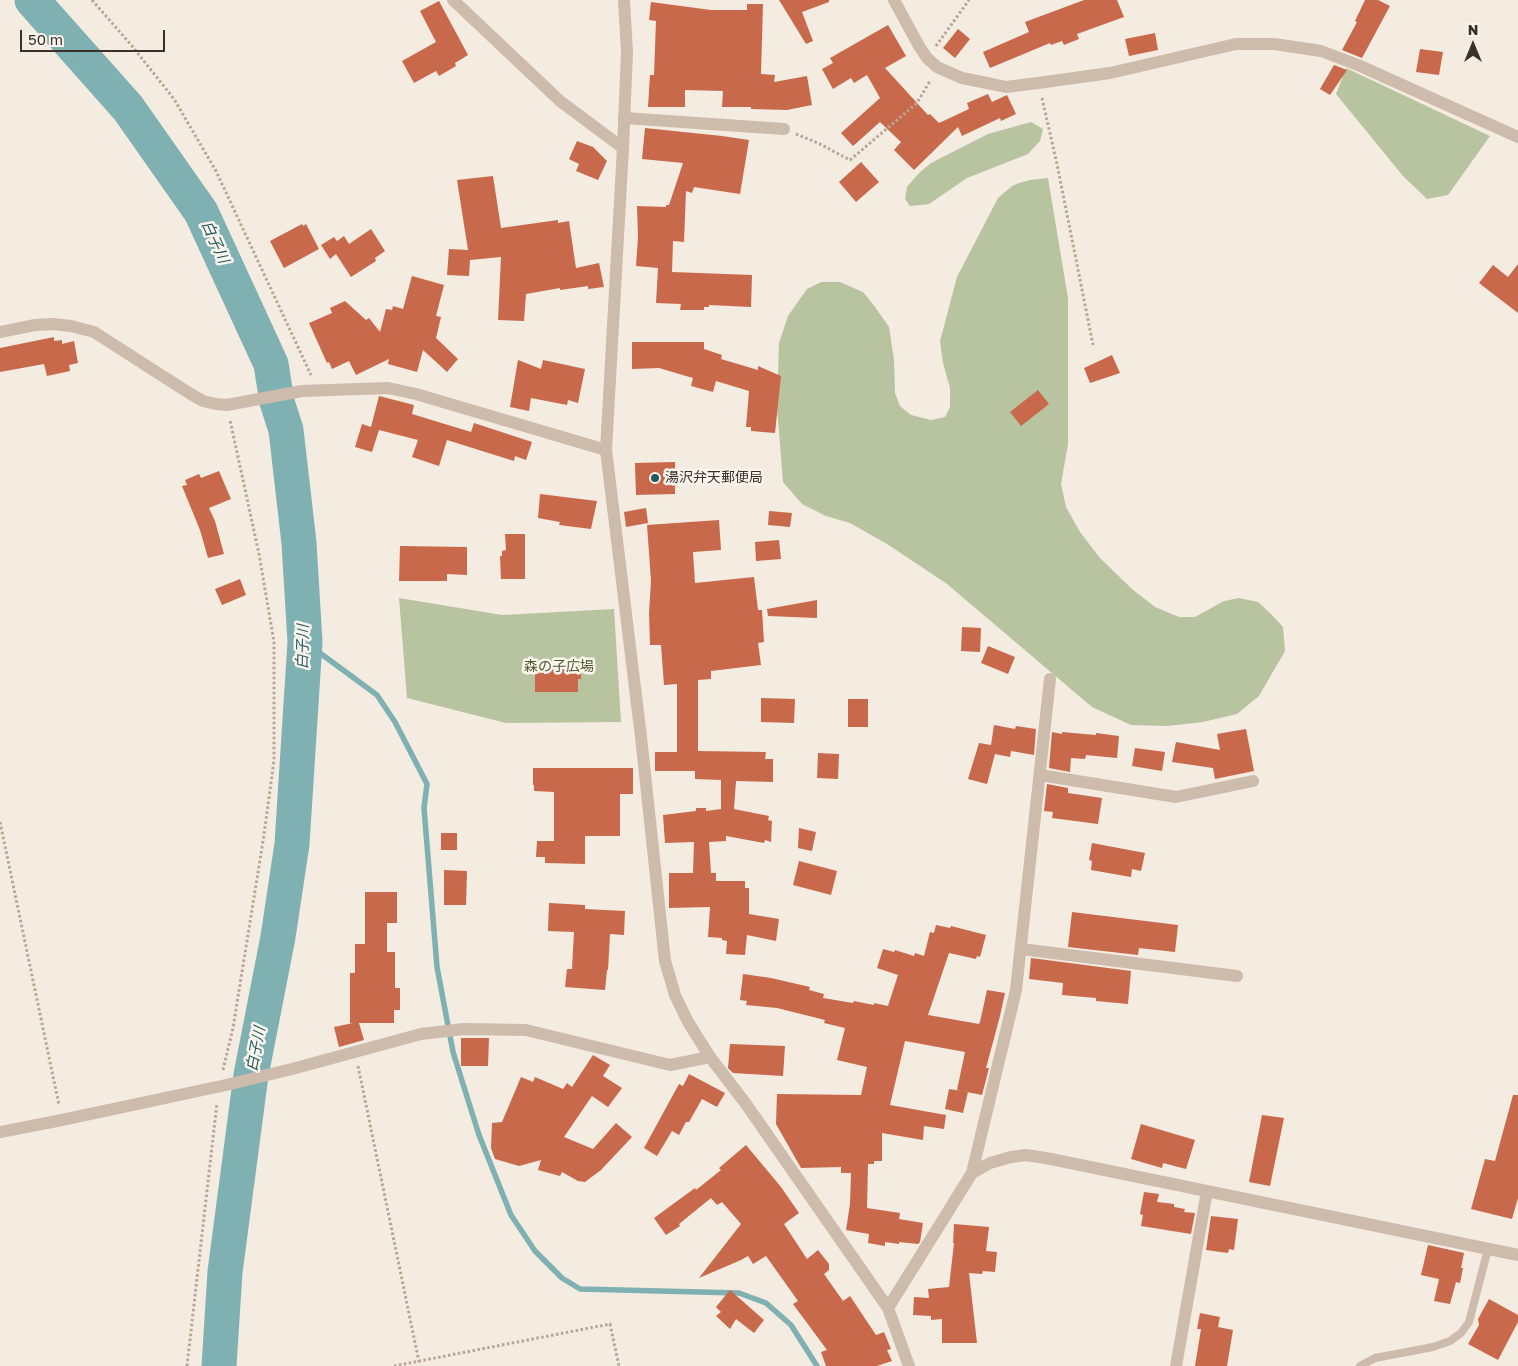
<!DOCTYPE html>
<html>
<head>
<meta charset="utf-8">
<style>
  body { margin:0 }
  #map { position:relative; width:1518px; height:1366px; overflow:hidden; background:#f4ebe1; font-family:"Golos Text",sans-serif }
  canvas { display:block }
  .north { position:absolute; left:1448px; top:20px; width:50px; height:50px; -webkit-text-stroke:4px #fbf5ee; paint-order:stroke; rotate:0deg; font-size:14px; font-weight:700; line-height:20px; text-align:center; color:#3b302b }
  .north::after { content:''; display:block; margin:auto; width:18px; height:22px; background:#3b302b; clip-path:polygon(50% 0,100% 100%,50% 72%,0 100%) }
  .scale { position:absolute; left:20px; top:30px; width:145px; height:22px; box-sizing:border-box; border:2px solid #3b302b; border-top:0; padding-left:6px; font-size:15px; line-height:18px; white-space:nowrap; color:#3b302b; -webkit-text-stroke:4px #fbf5ee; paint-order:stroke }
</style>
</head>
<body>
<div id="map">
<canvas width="1518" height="1366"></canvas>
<div class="north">N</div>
<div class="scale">50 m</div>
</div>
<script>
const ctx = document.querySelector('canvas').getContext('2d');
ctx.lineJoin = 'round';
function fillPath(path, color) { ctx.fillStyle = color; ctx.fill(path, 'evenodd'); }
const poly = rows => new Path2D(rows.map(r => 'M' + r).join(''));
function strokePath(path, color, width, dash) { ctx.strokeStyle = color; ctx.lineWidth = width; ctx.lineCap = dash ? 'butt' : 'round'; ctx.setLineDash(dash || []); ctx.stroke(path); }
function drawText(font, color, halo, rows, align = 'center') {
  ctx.font = font + ' "Golos Text","Noto Sans JP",sans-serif'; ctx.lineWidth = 5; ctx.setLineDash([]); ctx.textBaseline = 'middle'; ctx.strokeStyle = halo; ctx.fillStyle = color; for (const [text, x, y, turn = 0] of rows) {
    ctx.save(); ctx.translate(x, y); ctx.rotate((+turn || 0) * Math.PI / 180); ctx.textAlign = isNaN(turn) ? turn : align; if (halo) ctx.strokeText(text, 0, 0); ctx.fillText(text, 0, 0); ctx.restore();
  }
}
fillPath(poly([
  [1346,68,1490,136,1448,195,1427,199,1403,176,1336,94],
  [1031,122,1043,129,1040,141,1028,154,967,178,929,204,910,206,905,199,907,187,919,173,931,163,988,134],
  [1048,178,1068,298,1068,444,1061,484,1066,507,1080,532,1100,558,1132,589,1155,607,1179,617,1195,617,1224,601,1239,598,1258,602,1271,614,1283,627,1285,651,1259,696,1237,714,1203,722,1167,726,1131,725,1092,707,947,584,887,544,850,523,826,516,802,504,783,482,777,407,779,343,788,316,807,289,821,282,840,282,863,292,875,307,889,327,894,360,895,393,900,406,911,415,931,420,945,417,950,407,950,388,943,363,940,341,957,277,998,198,1012,186,1019,183,1030,180],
  [399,598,502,615,614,609,621,722,506,723,407,698]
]), '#b8c4a0');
strokePath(poly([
  [305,642,377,695,395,722,427,784,424,808,437,967,453,1052,479,1135,511,1215,535,1251,562,1278,580,1289,739,1293,766,1303,791,1325,817,1366]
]), '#7fb0b2', 5.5);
strokePath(poly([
  [32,0,128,108,201,212,271,364,277,402,286,430,299,543,305,642,292,844,278,937,251,1075,225,1272,219,1366]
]), '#7fb0b2', 35);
fillPath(poly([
  [779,0,829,0,829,2,802,12,813,41,806,44],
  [1084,0,1117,0,1124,17,1077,34,1079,39,1064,45,1062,41,1051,45,1050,43,990,68,983,52,1029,32,1025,22],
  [1365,0,1378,0,1390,6,1362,58,1342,50,1357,22,1355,21],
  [439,1,468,55,455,63,456,66,439,76,436,71,414,83,402,61,436,42,420,11],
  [651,2,711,10,747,10,747,4,763,4,761,74,775,75,774,82,807,76,812,105,787,110,751,109,751,107,722,107,723,91,685,90,685,107,648,107,650,75,654,75,656,21,649,20],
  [888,25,906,56,885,68,928,115,930,114,939,123,969,109,967,103,988,94,992,102,1007,95,1016,114,1001,121,1000,118,962,136,958,127,914,170,894,150,901,142,880,122,853,146,841,133,880,98,867,75,854,83,851,78,833,89,822,69,833,63,830,58],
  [958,29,970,39,955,58,943,48],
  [1155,33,1158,50,1129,56,1125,39],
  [1420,49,1443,52,1439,75,1416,72],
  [1334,65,1347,70,1330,95,1320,89],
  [645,128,722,136,749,140,740,194,694,187,692,193,686,191,684,242,673,241,672,272,752,275,751,307,709,305,709,307,704,307,704,310,680,310,681,304,656,303,658,268,636,266,638,237,637,206,666,207,666,205,669,205,683,163,642,159],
  [577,141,593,147,607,161,598,180,576,171,579,164,569,159],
  [861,162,879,182,856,202,839,182],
  [493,176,501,228,558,220,558,223,569,221,576,268,599,263,604,287,588,289,588,286,560,290,560,288,526,294,524,321,498,320,501,257,470,260,469,276,447,275,449,249,468,250,457,180],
  [302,224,303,226,306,224,319,249,284,268,270,241],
  [371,229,385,251,375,258,376,261,351,277,336,254,330,259,321,245,334,237,337,241,344,236,349,244],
  [1518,264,1518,313,1479,283,1493,265,1508,277],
  [412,276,444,285,436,316,441,317,436,338,458,359,447,372,423,350,417,372,388,364,389,359,356,375,349,361,332,369,329,362,327,363,309,323,332,313,330,308,345,301,366,320,369,318,380,332,386,309,392,310,393,306,403,309],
  [54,337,54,341,62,340,62,344,74,341,78,363,69,365,70,371,47,376,44,364,0,372,0,348],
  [632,342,704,342,704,349,722,355,721,359,758,370,758,366,781,376,775,433,751,431,751,427,746,427,749,391,716,381,713,392,691,386,693,378,659,368,632,369],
  [1112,355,1120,373,1090,383,1084,368],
  [518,360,541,369,543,360,585,369,578,403,568,400,567,405,531,398,529,411,510,407],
  [1038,390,1049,404,1021,426,1010,412],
  [379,396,414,405,412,414,471,432,474,423,532,442,526,460,515,456,514,461,447,440,439,466,412,457,418,440,379,430,372,452,355,447,362,424,371,427],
  [675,462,675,494,636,495,635,463],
  [219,471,231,499,209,508,215,521,224,554,208,558,200,530,182,486,187,485,185,480,199,474,201,478],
  [540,494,597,501,591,529,559,525,560,522,538,518],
  [646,508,648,523,626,527,624,512],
  [769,511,792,513,790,527,768,525],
  [719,520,721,550,693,552,695,583,754,577,758,610,762,610,764,642,758,643,761,665,711,671,711,679,698,680,698,751,766,752,765,759,773,759,773,782,736,781,734,809,769,816,768,820,772,821,771,842,765,840,764,843,726,836,726,841,709,842,711,873,716,873,716,881,745,881,745,888,749,888,749,914,779,919,776,941,747,935,745,955,726,954,727,941,722,940,722,938,708,937,710,907,669,908,669,873,693,873,694,842,665,843,663,815,696,811,696,808,706,808,706,811,721,809,721,780,695,779,695,771,655,771,655,752,677,752,677,684,664,685,661,645,650,645,649,613,651,581,647,525],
  [505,534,525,534,525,579,501,579,500,556,502,556,502,551,506,550],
  [779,540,781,559,756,561,755,542],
  [400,546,467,547,467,575,447,574,447,581,399,581],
  [240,579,246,595,222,605,215,589],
  [817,600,817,618,768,616,767,609],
  [962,627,981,628,980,652,961,651],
  [988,646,1015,657,1008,674,981,663],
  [535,664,581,664,581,679,578,679,578,692,535,692],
  [761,698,795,699,794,723,761,722],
  [848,699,868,699,868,727,848,727],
  [994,725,1015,729,1016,726,1036,729,1034,755,1011,751,1010,757,995,754,987,784,968,779,979,743,991,745],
  [1246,729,1254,771,1215,779,1213,768,1172,762,1176,742,1220,750,1217,734],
  [1052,732,1062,734,1062,732,1096,735,1096,733,1119,736,1117,758,1086,755,1085,759,1071,758,1070,772,1049,768],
  [1135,748,1165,752,1162,771,1132,766],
  [818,753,839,754,838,779,817,778],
  [533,768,633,768,633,794,620,794,620,836,585,836,585,864,545,863,545,857,536,857,537,841,554,841,554,792,534,791,534,785,533,785],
  [1047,784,1068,788,1068,793,1102,798,1098,824,1052,818,1053,812,1044,811],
  [799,828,816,832,812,851,798,848],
  [441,833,457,833,457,850,441,850],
  [1092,843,1145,853,1141,871,1132,869,1131,877,1091,870,1092,861,1089,860],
  [799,861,837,871,831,895,793,885],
  [444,870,467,871,466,905,444,905],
  [365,892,397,892,397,923,387,923,387,952,395,952,395,988,400,988,400,1010,394,1010,394,1023,359,1023,364,1040,339,1047,334,1027,353,1023,350,1023,350,973,355,973,355,944,365,944],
  [549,903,585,905,585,909,625,911,624,935,610,934,608,970,607,970,605,990,565,987,567,969,572,969,574,932,548,931],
  [1072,912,1178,925,1175,952,1139,948,1138,955,1068,947],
  [936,925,950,928,951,926,986,935,980,957,977,956,976,959,949,953,928,1015,979,1024,980,1022,987,990,1005,993,1000,1016,986,1068,989,1068,982,1095,957,1090,965,1052,905,1041,890,1105,946,1115,944,1129,924,1126,923,1140,882,1133,882,1161,874,1161,874,1164,868,1164,867,1208,900,1213,899,1219,923,1223,920,1242,918,1244,899,1242,899,1244,885,1242,885,1246,868,1243,869,1234,846,1230,850,1204,851,1173,841,1173,841,1167,801,1168,776,1124,777,1094,861,1095,867,1067,837,1060,845,1028,824,1023,825,1020,777,1008,746,1005,747,1001,740,1000,743,974,771,978,810,987,809,990,824,994,823,998,853,1003,854,1001,874,1005,874,1003,888,1006,898,975,877,968,883,949,894,952,895,950,914,956,915,953,924,956,930,932,934,933],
  [1031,958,1131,971,1128,1004,1096,1001,1096,998,1062,995,1063,983,1029,979],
  [461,1038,489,1038,488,1066,461,1066],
  [730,1044,785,1046,783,1076,733,1073,728,1068],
  [593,1055,610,1065,603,1076,622,1088,608,1107,592,1096,564,1137,593,1149,616,1123,632,1137,601,1170,585,1182,578,1181,562,1172,560,1176,538,1170,541,1160,519,1166,495,1159,491,1148,492,1123,502,1122,521,1077,533,1082,535,1077,563,1089,567,1083,572,1087],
  [689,1074,725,1093,717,1107,702,1099,689,1122,686,1122,679,1135,672,1131,657,1156,644,1148,679,1084,683,1086],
  [949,1089,968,1092,963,1113,945,1109],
  [1513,1095,1518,1095,1518,1198,1512,1219,1471,1209,1485,1159,1495,1161],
  [1262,1115,1284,1118,1270,1186,1249,1182],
  [1141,1124,1195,1140,1186,1169,1163,1163,1162,1168,1131,1159],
  [746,1145,781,1187,799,1213,784,1224,807,1259,818,1250,829,1264,829,1270,824,1274,843,1301,850,1296,876,1335,884,1332,891,1349,887,1350,892,1361,877,1366,826,1366,821,1352,827,1350,793,1304,798,1301,766,1256,753,1264,748,1256,741,1260,699,1278,741,1224,722,1202,717,1205,711,1198,679,1224,680,1226,666,1235,654,1218,695,1188,696,1190,721,1170,719,1168],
  [1144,1192,1159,1194,1157,1202,1174,1204,1174,1207,1185,1209,1184,1212,1195,1213,1191,1234,1141,1226,1143,1215,1140,1214],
  [1211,1216,1238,1219,1234,1250,1229,1249,1228,1253,1206,1250],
  [954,1224,989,1227,986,1251,997,1252,995,1272,983,1271,982,1274,969,1273,977,1343,942,1343,942,1319,931,1320,931,1316,913,1315,914,1297,929,1298,928,1289,949,1287,954,1243,953,1243],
  [1428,1245,1464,1253,1461,1268,1463,1268,1460,1283,1456,1282,1450,1304,1434,1301,1439,1279,1421,1275],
  [730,1290,764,1320,754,1333,736,1319,730,1329,716,1316,721,1312,716,1307],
  [1489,1299,1518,1315,1518,1322,1498,1360,1468,1344,1479,1325,1478,1319],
  [1200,1313,1220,1317,1218,1327,1233,1330,1227,1366,1195,1366,1201,1329,1197,1329]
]), '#c8694b');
strokePath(poly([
  [92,0,132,46,174,99,216,171,311,375],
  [936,46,969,0],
  [1042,98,1057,164,1093,345],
  [796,134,818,143,850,160,917,103,930,81],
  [0,822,59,1105],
  [358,1066,419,1362],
  [223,1070,233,1028,264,835,274,760,274,642,259,554,230,420],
  [187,1366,217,1103],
  [394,1366,610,1324,619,1366]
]), '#b9a596', 3, [2.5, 2.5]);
strokePath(poly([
  [1360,1366,1375,1358,1433,1347,1450,1341,1461,1333,1469,1322,1488,1249]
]), '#cdbbac', 8);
strokePath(poly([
  [453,0,560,101,623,148],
  [894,0,919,46,927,58,937,67,962,78,982,82,1006,87,1038,83,1110,73,1236,44,1274,44,1321,51,1358,65,1518,137],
  [624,118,784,129],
  [0,332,35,325,53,324,71,326,94,332,189,393,203,401,216,404,227,405,302,391,388,388,416,394,606,450],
  [1040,775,1176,797,1253,781],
  [1021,949,1237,976],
  [0,1132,62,1120,226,1085,292,1069,421,1034,464,1029,526,1030,670,1065,710,1057],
  [972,1173,1016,990,1050,679],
  [888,1308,972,1173,990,1163,1011,1157,1026,1155,1051,1159,1518,1255],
  [1176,1366,1207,1191]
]), '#cdbbac', 12);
strokePath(poly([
  [624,0,627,52,623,148,606,450,641,737,665,961,675,995,688,1022,710,1057,746,1104,888,1308,909,1366]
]), '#cdbbac', 12);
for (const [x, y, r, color] of [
  [655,478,5,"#1f5a5e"]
]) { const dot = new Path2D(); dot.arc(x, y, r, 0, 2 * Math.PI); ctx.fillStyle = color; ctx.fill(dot); strokePath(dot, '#fbf5ee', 2); }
drawText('14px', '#3b302b', '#fbf5ee', [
  ["湯沢弁天郵便局",665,478]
], 'left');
drawText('14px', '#4a5a2e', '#fbf5ee', [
  ["森の子広場",559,667]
]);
drawText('italic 15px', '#1f5a5e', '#fbf5ee', [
  ["白子川",215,242,65],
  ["白子川",303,647,-89],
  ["白子川",256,1049,-79]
]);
</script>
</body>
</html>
